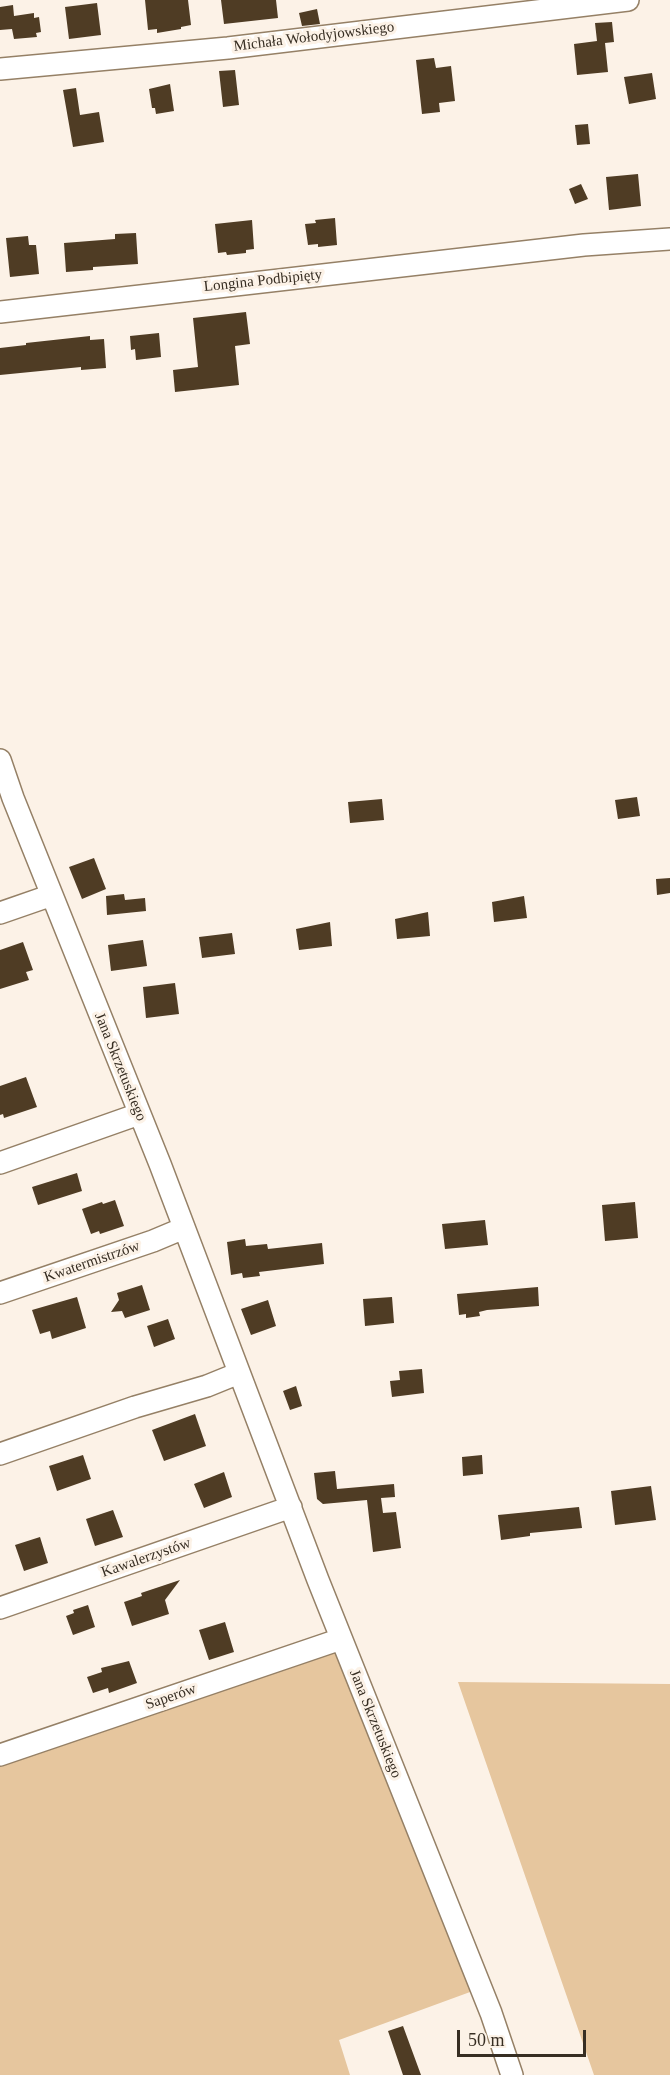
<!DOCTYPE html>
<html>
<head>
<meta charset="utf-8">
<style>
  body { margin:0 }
  #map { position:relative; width:670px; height:2075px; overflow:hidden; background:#fcf2e7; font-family:"Times New Roman",serif }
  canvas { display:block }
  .scale { position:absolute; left:457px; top:2030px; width:129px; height:27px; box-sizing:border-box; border:3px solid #372e23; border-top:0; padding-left:8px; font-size:18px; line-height:21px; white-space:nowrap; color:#372e23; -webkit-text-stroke:4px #fcf2e7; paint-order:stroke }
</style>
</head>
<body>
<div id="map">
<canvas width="670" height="2075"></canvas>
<div class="scale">50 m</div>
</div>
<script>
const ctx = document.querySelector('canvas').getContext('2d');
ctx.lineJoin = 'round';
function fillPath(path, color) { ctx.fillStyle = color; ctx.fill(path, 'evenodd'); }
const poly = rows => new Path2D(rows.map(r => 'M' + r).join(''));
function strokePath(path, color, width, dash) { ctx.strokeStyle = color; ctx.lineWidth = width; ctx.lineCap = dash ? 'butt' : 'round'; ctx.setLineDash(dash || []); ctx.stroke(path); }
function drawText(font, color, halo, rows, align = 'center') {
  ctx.font = font + ' "Times New Roman",serif'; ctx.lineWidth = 6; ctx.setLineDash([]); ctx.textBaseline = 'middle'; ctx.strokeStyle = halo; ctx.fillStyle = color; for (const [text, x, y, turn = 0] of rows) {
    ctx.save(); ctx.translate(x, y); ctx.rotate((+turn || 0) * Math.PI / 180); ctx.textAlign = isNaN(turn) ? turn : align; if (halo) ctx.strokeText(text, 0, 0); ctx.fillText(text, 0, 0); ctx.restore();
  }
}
fillPath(poly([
  [341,1639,481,1988,339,2040,350,2075,0,2075,0,1756],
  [458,1682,670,1684,670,2075,594,2075]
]), '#e6c69e');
fillPath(poly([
  [145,0,188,0,191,25,181,27,181,29,157,33,157,29,148,30],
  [221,0,276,0,278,18,224,24],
  [97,3,101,35,69,39,65,7],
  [13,5,14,16,34,13,34,18,39,17,41,32,36,33,37,37,14,39,12,29,0,30,0,7],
  [317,9,320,24,302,26,299,13],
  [612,22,614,42,605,43,608,72,577,75,574,44,597,41,595,23],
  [434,58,436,68,451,66,455,101,439,103,440,112,422,114,416,60],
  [235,70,239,105,223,107,219,71],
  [652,73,656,99,629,104,624,77],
  [170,84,174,111,156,114,155,108,152,108,149,89],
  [76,88,80,115,99,112,104,142,73,147,63,90],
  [588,124,590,144,577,145,575,125],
  [638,174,641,206,609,210,606,177],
  [581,184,588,199,575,204,569,189],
  [335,218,337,245,318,247,318,244,308,245,305,224,316,223,315,220],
  [252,220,254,249,246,250,246,253,227,255,226,252,218,253,215,224],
  [136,233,138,264,93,267,93,270,66,272,64,243,115,239,115,234],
  [28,236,29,245,36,245,39,274,10,277,6,238],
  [246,312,250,344,235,346,239,385,175,392,173,370,198,367,193,318],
  [159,333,161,357,136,360,135,349,131,350,130,336],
  [90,336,90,340,104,339,106,368,81,370,81,367,0,375,0,348,26,345,26,343],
  [637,797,640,816,618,819,615,800],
  [382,799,384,820,350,823,348,802],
  [94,858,106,889,82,899,69,867],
  [670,878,670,893,657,895,656,879],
  [124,894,125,900,145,898,146,911,107,915,106,896],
  [524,896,527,918,494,922,492,902],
  [428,912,430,936,397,939,395,919],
  [330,922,332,946,299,950,296,929],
  [232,933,235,954,202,958,199,937],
  [143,940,147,966,111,971,108,945],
  [23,942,33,970,26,972,29,980,0,989,0,950],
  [175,983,179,1014,146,1018,143,987],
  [26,1077,37,1107,4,1118,3,1114,0,1115,0,1086],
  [77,1173,82,1191,38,1205,32,1187],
  [115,1200,124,1226,100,1234,99,1231,91,1234,82,1209,102,1202,103,1204],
  [635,1202,638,1238,605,1241,602,1205],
  [485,1220,488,1245,445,1249,442,1224],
  [245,1239,246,1246,267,1244,268,1249,322,1243,324,1264,259,1272,260,1276,243,1278,242,1273,231,1275,227,1242],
  [142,1285,150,1310,125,1318,122,1311,111,1312,119,1300,117,1293],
  [538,1287,539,1306,487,1310,479,1312,480,1316,466,1318,466,1314,459,1315,457,1294],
  [77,1297,86,1328,52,1339,50,1331,40,1334,32,1310],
  [392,1297,394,1323,365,1326,363,1299],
  [268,1300,276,1326,251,1335,241,1309],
  [168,1319,175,1339,154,1347,147,1326],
  [422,1369,424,1393,392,1397,390,1381,400,1380,399,1371],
  [296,1386,302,1406,290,1410,283,1391],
  [195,1414,206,1446,164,1461,152,1430],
  [83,1455,91,1479,57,1491,49,1466],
  [482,1455,483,1474,463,1476,462,1457],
  [335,1471,337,1489,394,1484,395,1497,381,1498,383,1513,396,1512,401,1548,373,1552,367,1500,323,1504,317,1499,314,1473],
  [224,1472,232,1497,204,1508,194,1484],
  [651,1486,656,1520,615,1525,611,1491],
  [579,1507,582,1528,530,1533,530,1536,501,1540,498,1515],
  [113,1510,123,1537,95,1546,86,1519],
  [40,1537,48,1563,24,1571,15,1545],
  [180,1580,165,1600,169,1614,132,1626,124,1602,142,1596,141,1593],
  [88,1605,95,1627,73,1635,66,1616,74,1613,73,1610],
  [225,1622,234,1652,209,1660,199,1630],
  [129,1661,137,1683,109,1693,108,1688,93,1693,87,1677,102,1672,101,1668],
  [403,2026,421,2075,403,2075,388,2031]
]), '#4f3c24');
const minor = poly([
  [0,69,228,48,628,0],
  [0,312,584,245,670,239],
  [0,760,13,798,160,1164,318,1580,491,2013,512,2075],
  [0,913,52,895],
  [0,1163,139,1114],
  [0,1293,153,1241,184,1228],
  [0,1454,135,1407,207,1386,239,1373],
  [0,1608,291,1507],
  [0,1755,341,1639]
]);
strokePath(minor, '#958066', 24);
strokePath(minor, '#fff', 21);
drawText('15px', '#372e23', '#fcf2e7', [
  ["Michała Wołodyjowskiego",314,37,-7],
  ["Longina Podbipięty",263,281,-6],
  ["Jana Skrzetuskiego",120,1067,68],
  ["Kwatermistrzów",92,1262,-19],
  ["Kawalerzystów",146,1558,-19],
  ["Saperów",171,1697,-19],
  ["Jana Skrzetuskiego",375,1724,68]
]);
</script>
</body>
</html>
